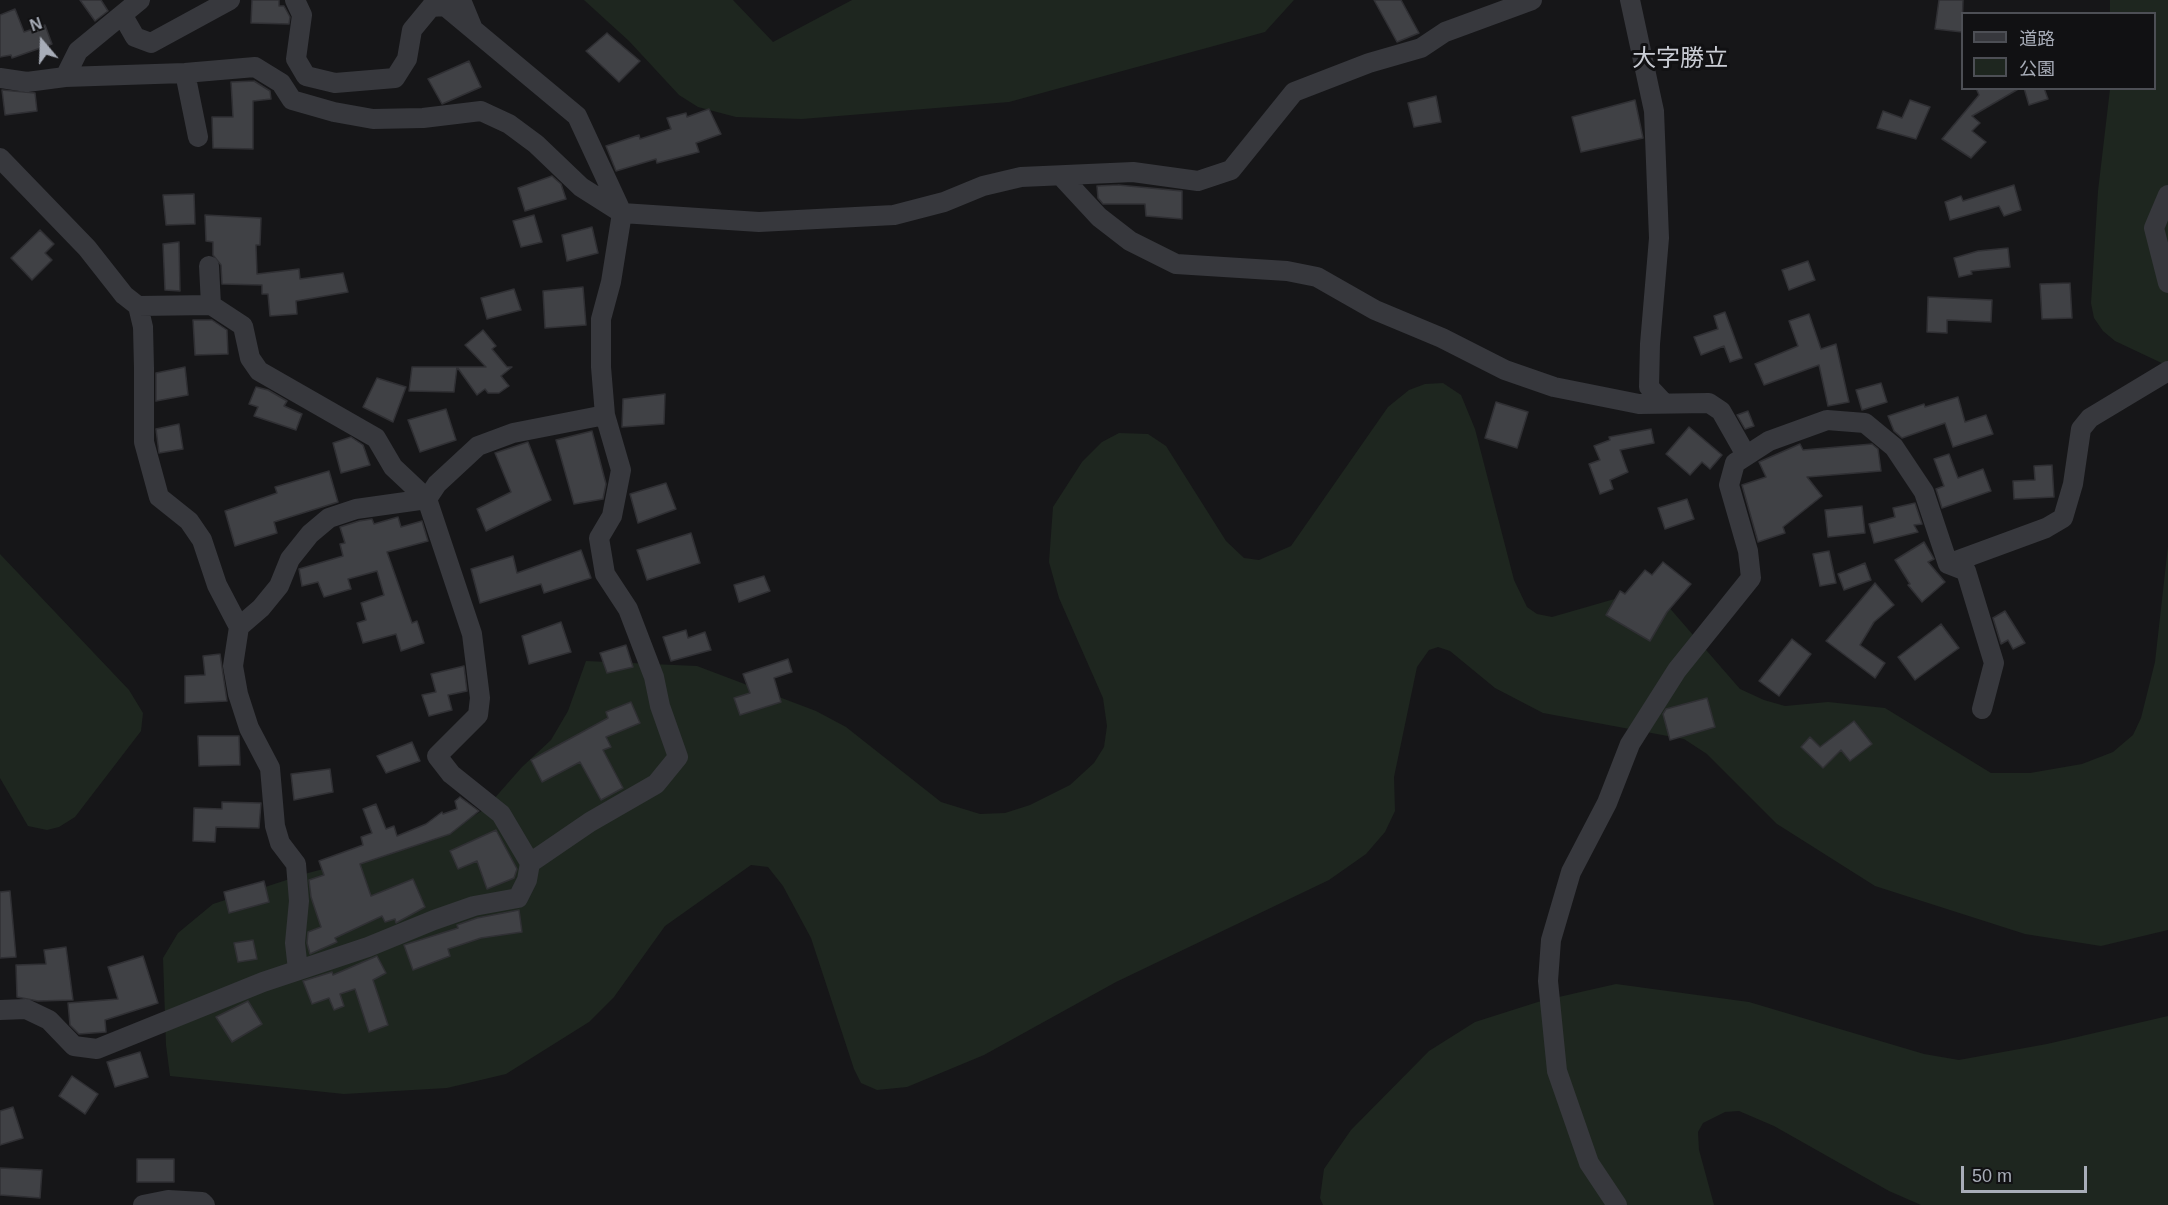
<!DOCTYPE html>
<html>
<head>
<meta charset="utf-8">
<style>
  body { margin:0 }
  #map { position:relative; width:2168px; height:1205px; overflow:hidden; background:#161618; font-family:Arial,"Noto Sans JP",sans-serif }
  canvas { display:block }
  .legend { position:absolute; left:1961px; top:12px; width:195px; height:78px; box-sizing:border-box; background:#111113; border:2px solid #4d4f55; margin:0; padding:8px 10px; list-style:none; font-size:18px; color:#a8adb8 }
  .legend li { display:flex; align-items:center; gap:12px; height:30px }
  .legend b { width:30px; border:2px solid #4d4f55 }
  .north { position:absolute; left:12px; top:12px; width:60px; height:60px; -webkit-text-stroke:4px #111113; paint-order:stroke; rotate:341deg; font-size:16px; font-weight:700; line-height:24px; text-align:center; color:#a8adb8 }
  .north::after { content:''; display:block; margin:auto; width:21px; height:27px; background:#a8adb8; clip-path:polygon(50% 0,100% 100%,50% 72%,0 100%) }
  .scale { position:absolute; left:1961px; top:1166px; width:126px; height:27px; box-sizing:border-box; border:3px solid #a8adb8; border-top:0; padding-left:8px; font-size:18px; line-height:21px; white-space:nowrap; color:#a8adb8; -webkit-text-stroke:4px #111113; paint-order:stroke }
</style>
</head>
<body>
<div id="map">
<canvas width="2168" height="1205"></canvas>
<ul class="legend">
<li><b style="height:8px;background:#37383d"></b>道路</li>
<li><b style="height:16px;background:#1e261f"></b>公園</li>
</ul>
<div class="north">N</div>
<div class="scale">50 m</div>
</div>
<script>
const ctx = document.querySelector('canvas').getContext('2d');
ctx.lineJoin = 'round';
function fillPath(path, color) { ctx.fillStyle = color; ctx.fill(path, 'evenodd'); }
const poly = rows => new Path2D(rows.map(r => 'M' + r).join(''));
function strokePath(path, color, width, dash) { ctx.strokeStyle = color; ctx.lineWidth = width; ctx.lineCap = dash ? 'butt' : 'round'; ctx.setLineDash(dash || []); ctx.stroke(path); }
function drawText(font, color, halo, rows, align = 'center') {
  ctx.font = font + ' Arial,"Noto Sans JP",sans-serif'; ctx.lineWidth = 6; ctx.setLineDash([]); ctx.textBaseline = 'middle'; ctx.strokeStyle = halo; ctx.fillStyle = color; for (const [text, x, y, turn = 0] of rows) {
    ctx.save(); ctx.translate(x, y); ctx.rotate((+turn || 0) * Math.PI / 180); ctx.textAlign = isNaN(turn) ? turn : align; if (halo) ctx.strokeText(text, 0, 0); ctx.fillText(text, 0, 0); ctx.restore();
  }
}
fillPath(poly([
  [584,0,733,0,773,42,852,0,1294,0,1265,32,1009,102,802,119,736,117,698,107,679,95,629,41],
  [2110,0,2168,0,2168,366,2115,341,2103,331,2094,318,2091,303,2098,191,2110,89,2154,88,2154,14,2110,13],
  [1443,383,1461,395,1475,429,1514,580,1527,607,1537,614,1552,617,1618,598,1667,605,1740,689,1764,700,1785,706,1828,702,1885,708,1991,773,2030,773,2082,764,2113,752,2133,735,2141,718,2155,662,2168,546,2168,930,2101,946,2025,934,1875,886,1777,824,1707,754,1684,739,1543,713,1495,688,1450,651,1438,647,1429,650,1417,667,1394,777,1395,811,1385,832,1366,854,1329,880,1116,982,984,1055,907,1087,877,1090,861,1083,854,1069,811,938,783,886,768,867,751,865,665,926,614,997,589,1022,506,1074,447,1088,344,1094,170,1076,166,1045,163,958,178,933,213,904,308,873,434,840,485,809,522,767,551,740,568,711,586,661,697,666,816,711,846,727,941,802,980,814,1005,813,1030,805,1070,785,1094,763,1104,747,1107,726,1103,698,1059,598,1049,562,1053,507,1082,462,1102,442,1119,433,1148,434,1166,446,1226,541,1244,558,1259,560,1291,546,1388,407,1409,390,1425,384],
  [0,554,129,690,143,713,141,731,75,817,59,827,47,830,28,826,0,778],
  [1616,984,1749,1002,1924,1054,1959,1060,2047,1044,2168,1016,2168,1205,1921,1205,1889,1191,1774,1126,1739,1111,1725,1112,1703,1123,1698,1132,1699,1150,1714,1205,1323,1205,1320,1198,1324,1169,1351,1130,1429,1051,1475,1022,1541,1001]
]), '#1e261f');
const building = poly([
  [80,0,101,0,108,11,95,21,80,0],
  [252,0,279,0,279,6,284,6,290,17,289,24,251,23,252,0],
  [1374,0,1401,0,1419,33,1397,42,1374,0],
  [1939,0,1963,0,1962,32,1935,29,1939,0],
  [15,9,24,32,45,25,52,44,12,58,11,55,0,57,0,15,15,9],
  [607,33,640,61,619,82,586,51,607,33],
  [469,61,481,87,442,104,428,79,469,61],
  [254,81,270,91,271,99,253,101,253,149,213,148,212,117,233,117,231,82,254,81],
  [1976,88,2020,88,1972,116,1980,123,1972,131,1986,142,1971,158,1942,139,1979,95,1976,88],
  [2024,88,2044,88,2048,99,2029,105,2024,88],
  [2,90,35,93,37,111,5,115,2,90],
  [1436,96,1441,122,1414,127,1408,103,1436,96],
  [1635,100,1643,138,1581,152,1572,117,1635,100],
  [1910,100,1930,107,1916,139,1877,128,1883,111,1902,118,1910,100],
  [709,109,721,134,696,143,699,152,657,163,656,159,616,171,606,146,639,135,640,139,671,129,667,118,686,113,687,117,709,109],
  [552,176,561,184,566,199,525,211,518,188,552,176],
  [1118,185,1182,191,1182,219,1146,216,1145,204,1103,204,1098,198,1097,186,1118,185],
  [2014,185,2021,210,2004,216,1999,206,1950,220,1945,202,1961,196,1963,201,2014,185],
  [194,194,195,224,166,225,163,195,194,194],
  [205,215,261,218,260,245,256,245,257,274,299,269,300,279,343,273,348,292,296,301,297,314,270,316,268,294,262,294,262,285,222,284,221,265,213,255,213,242,206,241,205,215],
  [534,215,542,242,521,247,513,221,534,215],
  [592,227,598,253,567,261,562,235,592,227],
  [40,230,54,244,45,253,52,260,32,280,11,258,40,230],
  [179,242,180,291,165,290,163,244,179,242],
  [2008,248,2010,267,1971,271,1972,274,1959,277,1954,258,1978,251,2008,248],
  [1808,261,1815,280,1789,290,1782,270,1808,261],
  [2070,283,2072,318,2042,319,2040,284,2070,283],
  [583,287,586,325,545,328,543,291,583,287],
  [514,289,521,310,487,319,481,298,514,289],
  [1928,297,1992,300,1991,322,1947,320,1947,333,1927,332,1928,297],
  [1725,312,1742,358,1730,362,1724,346,1701,355,1694,337,1718,329,1714,316,1725,312],
  [1809,314,1821,349,1836,344,1849,402,1828,406,1819,365,1764,385,1755,364,1798,346,1789,321,1809,314],
  [193,320,212,320,227,330,228,354,195,355,193,320],
  [483,330,496,346,492,349,507,367,512,367,501,376,509,386,499,393,488,393,485,389,477,395,457,367,486,367,465,345,483,330],
  [185,367,188,395,156,401,156,373,185,367],
  [412,367,457,367,454,392,409,391,412,367],
  [377,378,406,387,393,422,363,407,377,378],
  [1881,383,1887,402,1862,410,1856,390,1881,383],
  [256,387,268,390,287,401,284,406,302,414,296,430,254,416,258,407,249,404,256,387],
  [665,394,664,424,622,427,623,399,665,394],
  [1958,397,1965,422,1986,415,1993,434,1953,447,1945,423,1902,438,1894,431,1888,416,1924,404,1925,407,1958,397],
  [1496,402,1528,412,1517,448,1485,438,1496,402],
  [446,409,456,440,420,452,408,420,446,409],
  [1748,411,1754,426,1745,429,1737,415,1748,411],
  [179,424,183,449,159,453,156,429,179,424],
  [1689,427,1722,455,1710,469,1702,462,1690,475,1666,454,1689,427],
  [1651,429,1654,443,1620,450,1628,472,1610,480,1613,489,1600,494,1589,464,1600,460,1594,446,1610,440,1609,437,1651,429],
  [592,431,606,484,603,499,574,504,556,440,592,431],
  [351,437,363,445,370,465,341,473,333,443,351,437],
  [528,442,551,500,486,531,477,509,511,492,495,453,528,442],
  [1800,444,1803,450,1872,444,1878,449,1881,471,1807,477,1822,496,1783,527,1785,533,1758,542,1742,485,1766,477,1759,462,1800,444],
  [1949,454,1958,478,1983,469,1991,491,1942,508,1936,489,1944,486,1934,459,1949,454],
  [2052,465,2054,497,2014,499,2013,481,2035,480,2034,466,2052,465],
  [329,471,338,502,274,522,277,533,235,546,225,511,277,493,275,487,329,471],
  [666,483,676,509,638,523,630,494,666,483],
  [1687,499,1694,519,1665,529,1658,508,1687,499],
  [1915,503,1922,524,1914,525,1918,532,1874,543,1869,524,1895,517,1893,508,1915,503],
  [1862,506,1865,533,1828,537,1825,510,1862,506],
  [398,517,401,527,422,521,428,541,387,552,412,623,417,621,424,643,401,651,396,634,363,643,357,623,366,620,361,603,384,595,377,571,348,579,351,589,324,597,318,582,302,586,299,569,343,556,340,544,345,543,340,527,359,521,372,519,374,524,398,517],
  [691,533,700,563,647,580,637,550,691,533],
  [1924,542,1934,559,1928,562,1945,582,1922,602,1908,585,1910,584,1895,560,1924,542],
  [581,550,591,578,544,593,541,584,480,603,471,569,513,556,517,573,581,550],
  [1829,551,1836,583,1820,586,1813,554,1829,551],
  [1663,562,1691,584,1667,612,1650,641,1606,615,1620,591,1625,594,1645,570,1652,575,1663,562],
  [1865,563,1871,580,1844,590,1838,574,1865,563],
  [764,576,770,591,739,602,734,585,764,576],
  [1875,583,1894,605,1874,622,1860,645,1885,663,1875,678,1826,641,1875,583],
  [2005,611,2025,643,2013,649,2008,640,2001,644,1993,618,2005,611],
  [561,622,571,652,529,664,522,636,561,622],
  [1941,624,1959,648,1915,680,1898,657,1941,624],
  [686,630,688,638,705,632,711,650,671,661,663,637,686,630],
  [1792,639,1811,654,1779,696,1759,681,1792,639],
  [626,645,633,667,607,673,600,653,626,645],
  [220,654,227,701,185,703,185,676,205,675,203,656,220,654],
  [788,659,792,672,774,678,781,702,740,715,734,698,750,693,743,674,788,659],
  [464,666,467,691,448,695,452,710,429,716,422,695,436,692,431,674,464,666],
  [1707,698,1715,727,1670,740,1663,714,1666,709,1707,698],
  [631,702,640,723,606,737,611,747,603,750,623,788,601,800,580,762,542,782,531,760,608,718,606,712,631,702],
  [1854,721,1872,744,1850,761,1841,750,1823,768,1801,747,1810,737,1820,747,1854,721],
  [198,736,239,736,240,765,199,766,198,736],
  [412,742,420,761,386,773,377,756,412,742],
  [330,769,333,792,294,800,291,774,330,769],
  [460,797,479,811,450,834,360,864,371,896,413,879,425,907,396,923,395,919,385,922,382,916,335,938,337,942,310,954,307,943,308,932,321,927,311,897,309,880,324,875,319,861,363,845,361,837,372,833,363,809,376,804,386,829,394,826,397,836,426,824,442,812,443,814,457,809,455,801,460,797],
  [222,802,261,803,259,828,216,827,215,842,193,841,194,808,222,809,222,802],
  [496,830,517,869,514,878,487,889,477,861,458,869,450,851,496,830],
  [264,881,269,902,229,913,224,892,264,881],
  [10,891,16,957,0,958,0,892,10,891],
  [519,910,522,932,481,938,448,949,450,956,413,970,404,945,458,928,457,925,477,918,519,910],
  [253,940,257,959,238,962,234,943,253,940],
  [66,947,73,1000,38,1001,17,997,16,965,46,964,44,950,66,947],
  [143,956,158,1003,105,1020,106,1032,79,1034,70,1025,68,1003,118,999,108,967,143,956],
  [377,956,386,973,373,980,388,1025,369,1032,355,989,340,994,344,1006,334,1010,329,998,312,1004,303,981,332,972,333,975,377,956],
  [248,1001,262,1024,232,1042,216,1017,248,1001],
  [140,1052,148,1077,115,1087,107,1062,140,1052],
  [72,1076,98,1094,85,1114,59,1096,72,1076],
  [13,1107,23,1138,0,1145,0,1111,13,1107],
  [137,1159,174,1159,174,1182,137,1182,137,1159],
  [0,1168,42,1170,40,1198,0,1195,0,1168]
]);
fillPath(building, '#404145');
strokePath(building, '#303034', 1.5);
strokePath(poly([
  [295,0,302,15,296,59,306,76,335,83,395,78,407,59,412,30,431,7,445,6,577,116,622,213,759,222,894,215,944,202,983,186,1021,177,1133,172,1198,181,1231,170,1294,92,1369,63,1421,48,1445,32,1532,0],
  [461,0,473,29],
  [1630,0,1654,111,1659,238,1650,344,1649,387,1664,403],
  [123,16,135,37,151,43,230,0],
  [185,73,198,137],
  [65,77,78,51,140,0],
  [0,78,27,82,65,77,185,73,255,67,281,83,292,100,334,112,373,119,423,118,481,111,509,124,536,144,581,187,622,213,611,282,601,319,601,367,605,415,621,470,612,516,599,538,605,574,628,609,654,677,660,706,678,757,656,784,590,822,530,863],
  [0,158,87,248,124,295,138,306,143,327,144,368,144,442,159,497,189,521,202,540,217,585,239,627,233,666,238,694,249,728,270,768,275,826,280,843,296,864,299,901,295,943,298,970],
  [1061,176,1099,217,1130,241,1176,264,1287,271,1317,277,1375,310,1442,338,1505,370,1554,387,1639,404,1709,403,1721,411,1746,455],
  [2168,195,2154,228,2168,283],
  [209,266,211,305],
  [1948,564,2046,528,2063,518,2073,484,2081,429,2090,418,2168,371],
  [1948,564,1966,571,1994,663,1982,709],
  [239,627,261,608,279,586,290,559,310,534,329,518,356,509,427,499,437,484,478,446,513,433,605,415],
  [0,1010,26,1009,49,1020,74,1046,97,1049,263,982,368,947,434,920,474,906,518,898,527,880,530,863,501,814,451,774,437,756,478,715,480,698,472,634,427,499,393,467,376,438,259,371,250,358,243,326,211,305,138,306],
  [143,1205,168,1200,202,1202,205,1205],
  [1617,1205,1589,1163,1557,1071,1548,981,1551,940,1571,872,1607,803,1630,744,1677,670,1751,578,1748,551,1729,485,1735,463,1769,441,1827,420,1865,423,1894,447,1924,492,1948,564]
]), '#37383d', 20);
drawText('24px', '#c9ccd4', '#111113', [
  ["大字勝立",1680,59]
]);
</script>
</body>
</html>
